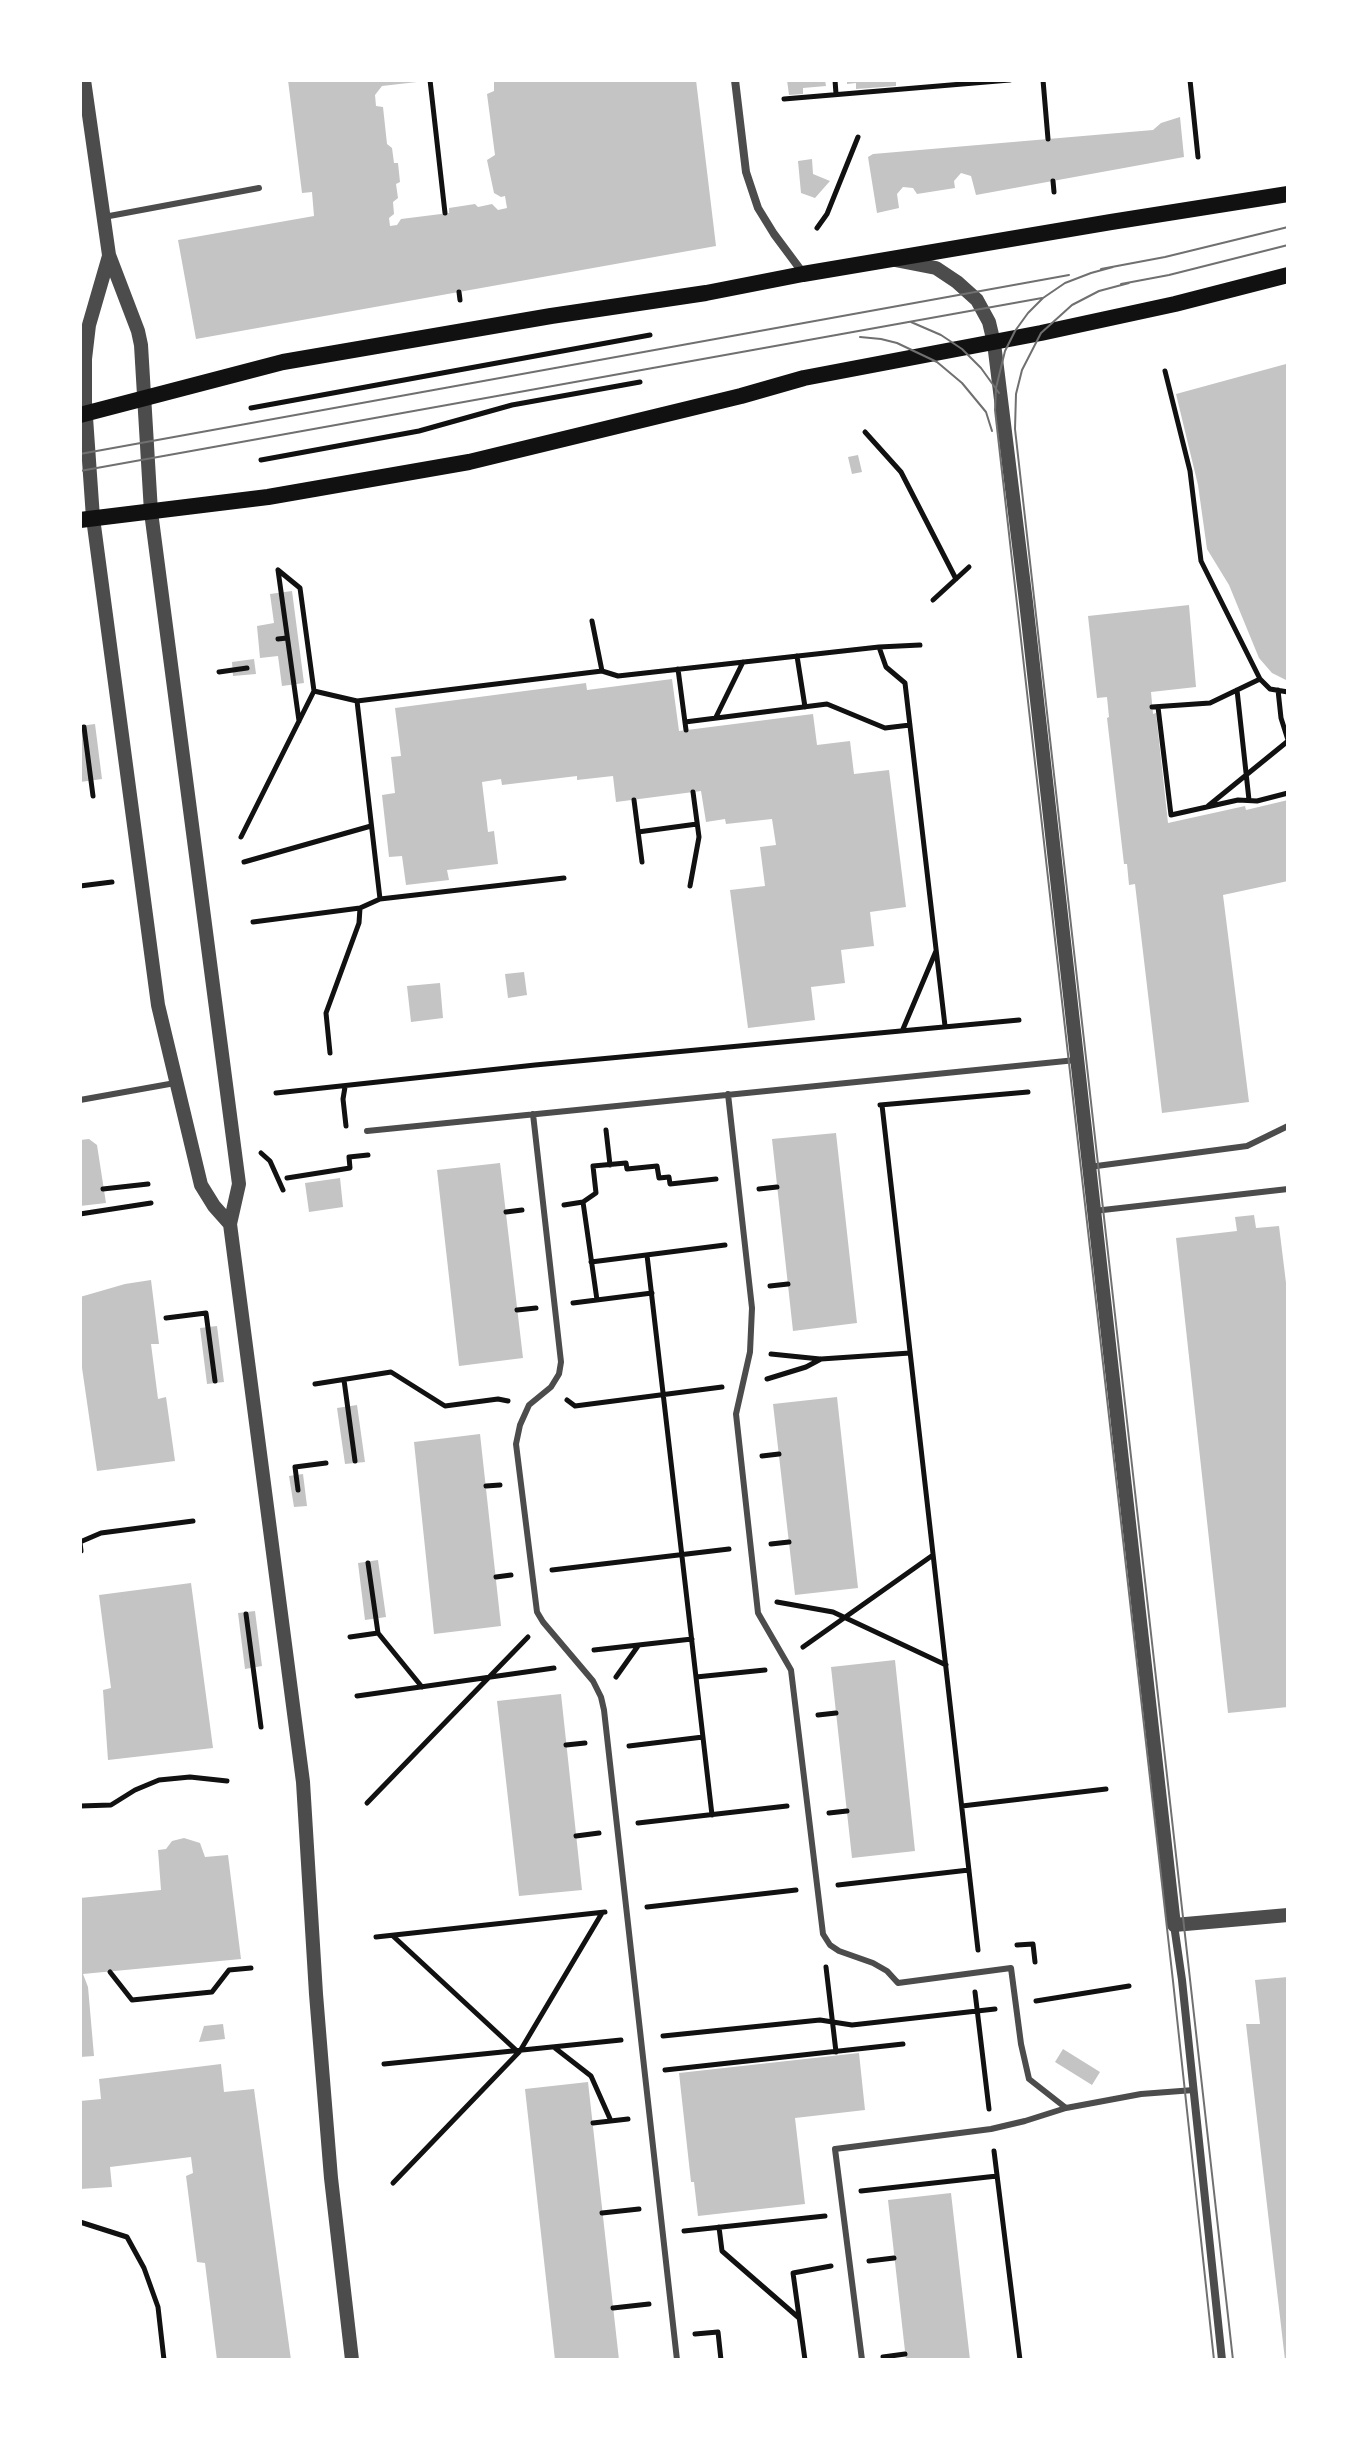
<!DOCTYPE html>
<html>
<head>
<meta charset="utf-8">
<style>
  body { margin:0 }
  #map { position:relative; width:1368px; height:2440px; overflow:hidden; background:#fff; font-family:Figtree,sans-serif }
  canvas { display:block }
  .frame { position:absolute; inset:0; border:82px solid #fff; pointer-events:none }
</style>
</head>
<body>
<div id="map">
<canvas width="1368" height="2440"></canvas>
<div class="frame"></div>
</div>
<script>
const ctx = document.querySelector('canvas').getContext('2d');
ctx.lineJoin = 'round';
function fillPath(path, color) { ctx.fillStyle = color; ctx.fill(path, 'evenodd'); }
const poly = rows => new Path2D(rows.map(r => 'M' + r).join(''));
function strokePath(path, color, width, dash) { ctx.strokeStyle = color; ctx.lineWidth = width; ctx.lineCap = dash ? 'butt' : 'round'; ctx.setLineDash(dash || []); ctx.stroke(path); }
fillPath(poly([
  [288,80,416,80,417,82,382,86,375,95,376,106,383,107,387,144,392,148,394,163,398,163,400,182,396,184,398,198,393,202,394,214,389,218,390,226,397,225,401,219,449,213,449,208,475,204,478,207,492,204,498,210,507,208,505,196,501,197,494,193,487,160,495,155,487,94,494,91,494,82,491,80,696,80,716,246,196,339,178,240,314,216,312,192,302,193],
  [787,80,825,80,826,86,803,88,803,94,789,95],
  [847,80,896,80,896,86,856,89,856,83,847,84],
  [1180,117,1184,157,976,195,971,176,961,173,954,181,955,188,917,194,913,188,903,187,897,194,899,208,877,213,868,157,873,154,1153,130,1161,123],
  [812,159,813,174,830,181,815,198,801,193,798,161],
  [1286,364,1288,371,1288,681,1272,673,1259,658,1229,585,1207,549,1198,485,1176,394],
  [858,455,862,472,852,474,848,457],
  [292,591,304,683,282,686,278,656,260,658,257,626,274,623,270,594],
  [1189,605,1196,687,1151,692,1153,714,1156,713,1168,823,1245,806,1246,810,1288,800,1288,881,1223,895,1249,1102,1162,1113,1135,884,1129,885,1127,864,1124,864,1107,718,1109,717,1107,697,1097,698,1088,616],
  [254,659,256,674,233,676,232,662],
  [672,679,679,731,813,714,817,745,850,741,854,774,889,770,906,907,870,912,874,946,841,950,845,983,811,987,815,1020,748,1028,730,890,765,886,760,847,776,845,772,819,726,824,725,819,706,822,701,791,616,802,613,776,577,780,577,776,502,785,501,779,482,782,488,832,494,831,498,864,447,870,449,880,406,885,402,856,389,857,382,795,395,793,391,757,401,756,395,708,586,683,587,690],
  [95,724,102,779,80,782,80,726],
  [524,972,527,995,508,998,505,974],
  [440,983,443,1018,411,1022,407,986],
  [836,1133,857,1323,793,1331,772,1139],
  [89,1139,97,1145,106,1203,80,1206,80,1140],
  [500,1163,523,1358,459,1366,437,1170],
  [340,1178,343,1207,309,1212,305,1183],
  [1254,1215,1256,1228,1279,1226,1288,1299,1288,1707,1228,1713,1176,1238,1237,1231,1235,1217],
  [151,1280,159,1344,151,1344,158,1399,166,1397,175,1461,97,1471,80,1354,80,1297,125,1284],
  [217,1326,224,1382,207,1384,200,1328],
  [837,1397,858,1588,795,1595,773,1404],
  [357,1405,365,1462,345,1464,337,1408],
  [480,1434,501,1626,434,1634,414,1442],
  [303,1474,307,1506,294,1507,289,1476],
  [378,1560,386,1617,365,1620,358,1563],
  [191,1583,213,1748,108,1760,103,1690,111,1688,99,1595],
  [255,1611,262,1666,245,1669,238,1613],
  [895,1660,915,1851,852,1858,831,1667],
  [561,1694,582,1890,519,1896,497,1701],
  [184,1838,200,1843,205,1857,228,1855,241,1959,83,1974,88,1987,94,2056,80,2057,80,1898,161,1890,158,1850,166,1849,172,1841],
  [1288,1977,1288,2360,1285,2360,1246,2024,1260,2024,1255,1980],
  [223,2024,225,2039,199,2042,204,2026],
  [1063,2049,1100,2072,1092,2085,1055,2062],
  [859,2053,865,2110,795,2118,805,2204,698,2216,694,2182,691,2182,679,2073],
  [221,2064,224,2092,254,2089,291,2360,217,2360,205,2263,197,2262,186,2176,193,2173,191,2157,110,2167,112,2187,80,2189,80,2101,101,2099,99,2079],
  [588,2082,619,2360,555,2360,525,2089],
  [951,2193,970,2360,906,2360,888,2200]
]), '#c4c4c4');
strokePath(poly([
  [430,80,445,213],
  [835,80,836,94],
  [1043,80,1048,139],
  [1190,80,1198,157],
  [784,99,1010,80],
  [1053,181,1054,192],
  [817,228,827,214,858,137],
  [459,292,460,300],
  [1165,371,1190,471,1201,561,1260,679,1270,689,1288,692],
  [251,408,650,335],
  [865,432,901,472,956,579],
  [261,460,419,431,512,405,640,382],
  [278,570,299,721],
  [933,600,969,567],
  [592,621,602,671],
  [278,639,287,638],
  [879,647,886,667,905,683,945,1026],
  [797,656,805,707],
  [678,669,686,730],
  [219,672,247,668],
  [1237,690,1249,800],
  [1278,690,1281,718,1288,740],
  [314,691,357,701,602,671,618,676,879,647,920,645],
  [357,701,380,899],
  [1152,707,1210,703,1260,679],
  [1158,707,1171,815,1238,800,1257,801,1288,793],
  [716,717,743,662],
  [685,722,827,704,885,728,910,725],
  [84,727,93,796],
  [634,800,642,862],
  [1208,806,1288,741],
  [638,832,697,824],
  [241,837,314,691,300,588,278,570],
  [244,862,371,826],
  [80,886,112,882],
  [690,886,699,837,693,792],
  [253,922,360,908,380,899,564,878],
  [903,1029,936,951],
  [330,1053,326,1013,359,923,360,908],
  [345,1087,343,1099,346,1126],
  [276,1093,535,1065,1019,1020],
  [880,1105,1028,1092],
  [882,1105,978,1950],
  [606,1130,610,1165],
  [261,1153,270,1161,283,1190],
  [287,1178,350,1168,349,1157,368,1155],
  [103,1189,148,1184],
  [759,1189,777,1187],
  [583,1202,596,1193,593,1166,626,1163,627,1169,657,1166,659,1178,669,1177,670,1184,716,1179],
  [564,1205,583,1202,597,1300],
  [506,1212,522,1210],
  [80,1214,151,1203],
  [647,1255,712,1815],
  [591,1262,725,1245],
  [770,1286,788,1284],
  [573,1303,652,1293],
  [517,1310,536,1308],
  [166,1318,206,1313,215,1381],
  [771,1354,820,1359],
  [767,1379,806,1367,821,1359,910,1353],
  [344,1380,355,1461],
  [315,1384,391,1372,445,1406,498,1399,508,1401],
  [567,1400,575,1406,722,1387],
  [762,1456,779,1454],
  [486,1486,500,1485],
  [298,1490,295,1467,326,1463],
  [771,1544,789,1542],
  [81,1551,80,1542,101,1533,193,1521],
  [368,1563,378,1633],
  [552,1570,729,1549],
  [496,1577,511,1575],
  [777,1602,833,1612,946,1665],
  [246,1614,261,1727],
  [350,1637,378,1633,422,1687],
  [803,1647,933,1555],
  [594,1650,692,1639],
  [616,1677,638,1646],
  [696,1677,765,1670],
  [357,1696,554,1668],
  [818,1715,836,1713],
  [566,1745,585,1743],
  [629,1746,703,1737],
  [367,1803,528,1637],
  [80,1806,111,1805,135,1790,159,1780,190,1777,227,1781],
  [962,1806,1106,1789],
  [829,1813,847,1811],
  [638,1823,787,1806],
  [576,1836,599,1833],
  [838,1885,969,1870],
  [647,1907,796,1890],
  [393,1936,517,2051],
  [376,1937,605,1912],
  [1017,1945,1033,1944,1035,1962],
  [826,1967,836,2052],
  [110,1972,132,2000,212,1992,229,1970,251,1968],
  [975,1992,989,2109],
  [1036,2001,1129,1986],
  [663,2036,820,2020,852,2025,995,2009],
  [555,2048,591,2076,611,2121],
  [384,2064,621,2040],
  [665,2070,903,2044],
  [593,2123,628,2119],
  [994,2151,1020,2360],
  [393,2183,520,2051,602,1913],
  [861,2191,997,2176],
  [602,2213,639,2209],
  [80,2222,127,2237,144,2268,158,2307,164,2360],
  [719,2227,722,2251,799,2318],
  [684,2231,825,2216],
  [869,2261,894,2258],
  [613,2308,649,2304],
  [695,2334,718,2332,721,2360],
  [883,2357,905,2354],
  [805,2360,793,2273,831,2266]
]), '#111', 5);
strokePath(poly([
  [104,217,259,188],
  [728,1094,752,1308,750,1352,736,1414,758,1613,791,1670,823,1934,830,1945,839,1951,873,1963,887,1971,898,1983,1011,1968,1021,2044,1029,2079,1066,2108,1141,2094,1194,2090],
  [80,1100,175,1083],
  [533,1114,561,1362,559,1374,551,1387,529,1405,520,1425,516,1444,537,1612,543,1622,593,1681,601,1697,604,1710,677,2360],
  [367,1131,1076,1060],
  [1089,1167,1247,1146,1288,1126],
  [1094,1211,1288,1189],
  [862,2360,835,2149,991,2129,1025,2121,1066,2108]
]), '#4c4c4c', 6);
strokePath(poly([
  [735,80,746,172,758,208,774,234,803,273],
  [1174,1925,1182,1980,1222,2360]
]), '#4c4c4c', 8);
strokePath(poly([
  [84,80,109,255,138,331,141,345,151,512,239,1184,230,1224,303,1782,316,1994,331,2178,352,2360],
  [109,256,89,325,85,359,85,403,93,518,158,1005,201,1185,214,1206,230,1224],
  [895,260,936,268,957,282,977,300,989,322,994,343,1026,602,1174,1925,1288,1915]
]), '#4c4c4c', 14);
strokePath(poly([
  [80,415,283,362,551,316,706,293,803,274,1111,222,1288,194],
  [80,520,268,497,469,462,741,396,804,378,1041,333,1175,304,1288,275]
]), '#111', 16);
strokePath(poly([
  [1113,267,1091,273,1065,283,1043,298,1028,313,1015,331,1005,351,996,388,995,410,1173,1981,1214,2360],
  [1101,269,1165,257,1288,227],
  [1129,283,1099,291,1072,305,1041,333,1022,370,1016,394,1015,429,1233,2360],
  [1121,284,1169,275,1288,245],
  [911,322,941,335,962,349,981,368,999,393],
  [860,337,881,339,897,343,937,362,962,383,986,412,992,431],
  [80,454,1069,275],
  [80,471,1042,298]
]), '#707070', 2);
</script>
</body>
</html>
